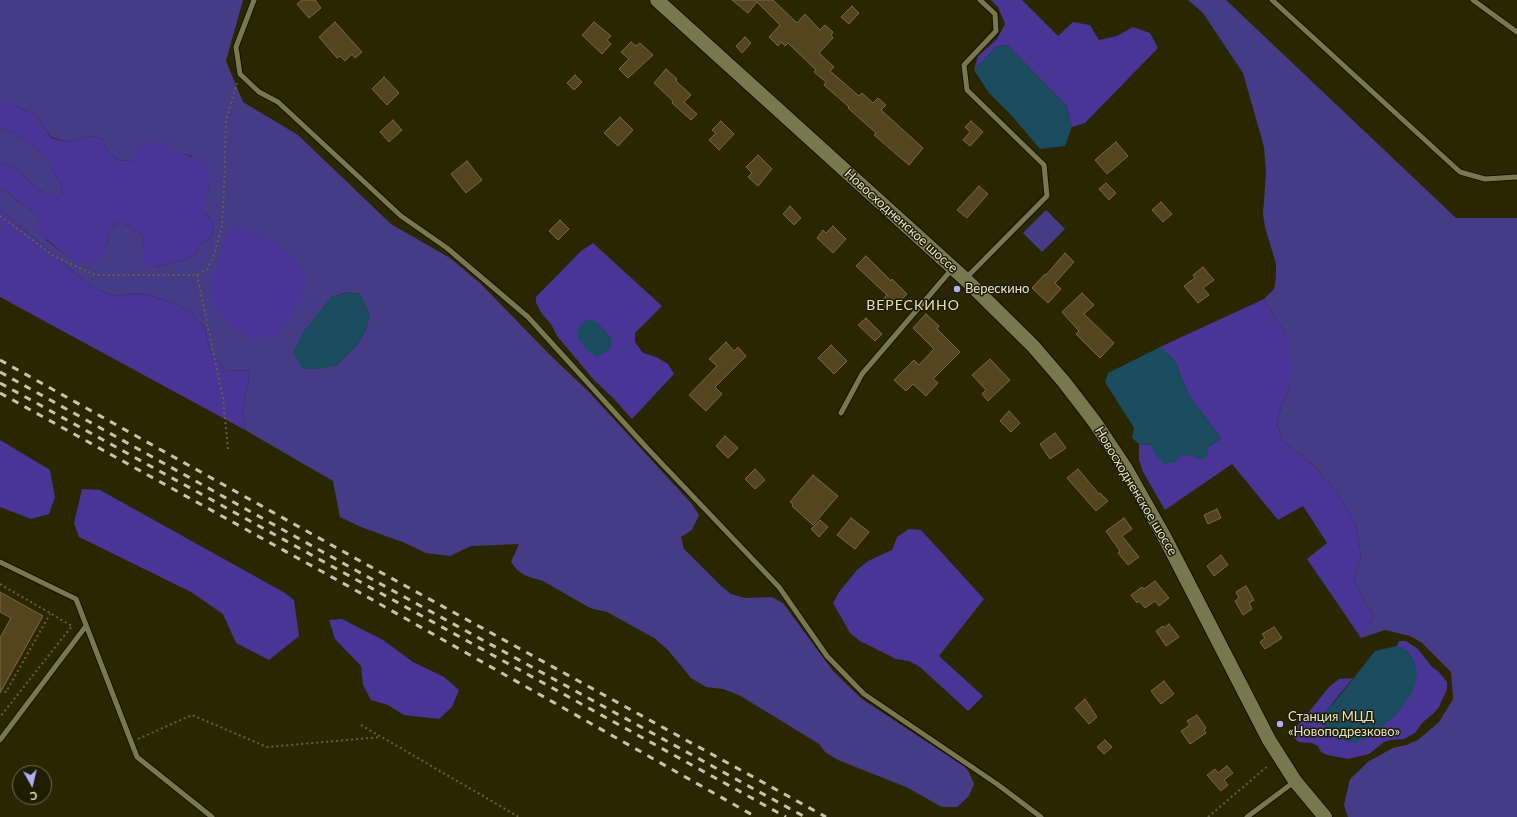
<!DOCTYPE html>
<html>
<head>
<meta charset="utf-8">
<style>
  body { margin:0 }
  #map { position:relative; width:1517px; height:817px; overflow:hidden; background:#2a2700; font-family:Lato,sans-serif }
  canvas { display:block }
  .north { position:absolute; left:12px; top:765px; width:40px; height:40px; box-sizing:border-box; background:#1f1d01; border:1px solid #6e6d53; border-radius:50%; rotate:172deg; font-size:11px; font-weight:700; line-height:16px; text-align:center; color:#e5e4ce }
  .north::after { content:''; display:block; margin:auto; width:14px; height:18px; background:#b2adf9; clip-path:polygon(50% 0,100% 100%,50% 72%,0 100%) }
</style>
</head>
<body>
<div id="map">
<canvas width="1517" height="817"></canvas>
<div class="north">С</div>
</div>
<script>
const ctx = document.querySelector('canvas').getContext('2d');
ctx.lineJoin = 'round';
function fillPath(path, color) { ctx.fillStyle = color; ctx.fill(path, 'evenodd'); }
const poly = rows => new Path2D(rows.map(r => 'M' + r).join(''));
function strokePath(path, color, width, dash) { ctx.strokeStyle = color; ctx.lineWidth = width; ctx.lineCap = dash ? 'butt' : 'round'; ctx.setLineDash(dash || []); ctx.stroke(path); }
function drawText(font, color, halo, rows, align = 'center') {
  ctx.font = font + ' Lato,sans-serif'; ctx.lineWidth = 3; ctx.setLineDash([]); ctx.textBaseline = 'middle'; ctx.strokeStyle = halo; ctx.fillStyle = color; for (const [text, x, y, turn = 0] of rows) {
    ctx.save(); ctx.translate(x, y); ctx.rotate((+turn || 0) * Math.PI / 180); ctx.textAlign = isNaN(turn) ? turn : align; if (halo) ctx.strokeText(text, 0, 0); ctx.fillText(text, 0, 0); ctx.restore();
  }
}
fillPath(poly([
  [0,0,243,0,226,61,243,102,298,135,391,224,450,258,480,283,550,355,589,392,691,503,699,515,692,530,681,537,684,549,721,586,731,594,745,598,772,597,783,603,833,671,862,699,965,767,969,772,974,784,969,796,957,807,942,807,906,787,838,760,825,752,819,744,739,695,723,689,706,687,691,678,668,650,654,638,607,612,590,608,543,581,526,576,517,570,511,562,519,544,471,546,450,556,426,553,405,543,361,527,340,517,333,481,245,430,243,411,250,370,226,371,210,351,205,328,188,310,165,300,140,293,116,296,93,288,0,209,0,190,10,194,19,203,30,209,39,218,46,240,67,256,107,245,109,231,118,222,132,227,143,237,142,250,158,267,170,263,183,261,194,255,201,244,212,237,214,223,205,213,205,198,210,186,191,156,178,152,133,160,119,161,108,151,103,139,90,136,77,140,64,141,51,137,44,126,35,115,10,103,0,103],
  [348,292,360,294,367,328,356,346,336,366,331,297],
  [1188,0,1226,0,1456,218,1517,218,1517,817,1348,817,1344,805,1350,779,1369,761,1393,748,1406,745,1418,740,1439,722,1453,699,1451,672,1422,643,1410,636,1385,630,1361,638,1374,616,1363,599,1354,579,1361,555,1356,525,1337,492,1311,463,1283,441,1277,424,1281,407,1290,388,1285,333,1264,299,1274,289,1276,277,1276,264,1265,227,1263,214,1266,173,1264,147,1243,73,1203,13],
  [0,127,18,136,40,151,50,160,53,172,60,182,63,195,49,195,37,188,16,169,2,163,0,164],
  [1046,210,1065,229,1042,252,1023,233]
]), '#463b86');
fillPath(poly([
  [991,0,1022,0,1058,36,1073,22,1090,25,1099,40,1117,36,1133,27,1150,33,1158,48,1085,123,1072,127,1066,105,1007,45,996,47,974,70,978,56,997,39,1005,24,998,7],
  [0,103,10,103,35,115,44,126,51,138,64,141,77,140,90,136,103,139,108,151,119,161,133,160,137,148,150,142,164,145,203,162,211,173,210,186,205,198,205,213,214,223,212,237,201,244,194,255,183,261,170,263,157,267,144,264,142,250,143,237,132,227,118,222,109,231,107,245,101,257,90,263,77,262,67,256,36,231,39,218,30,209,19,203,10,194,0,190,0,164,2,163,16,169,37,188,49,195,63,195,60,182,53,172,49,160,40,151,18,136,0,127],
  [0,209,93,288,116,296,140,293,165,300,188,310,205,328,210,351,226,371,250,370,243,411,245,430,0,297],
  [239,226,273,241,292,257,307,277,304,290,293,315,276,336,253,339,232,329,211,299,209,287,217,266,228,232],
  [593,243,662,306,635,333,635,342,643,353,656,357,668,364,674,374,632,419,614,399,594,380,557,336,551,324,542,314,536,303,536,297,581,251],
  [597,323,611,338,582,344],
  [1264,299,1285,333,1291,352,1293,370,1290,388,1281,407,1277,424,1283,441,1311,463,1337,492,1356,525,1361,555,1354,579,1363,599,1374,616,1361,638,1307,559,1327,543,1303,506,1278,520,1232,464,1165,510,1143,472,1139,460,1139,444,1152,445,1174,462,1180,456,1191,455,1201,459,1207,448,1221,438,1188,394,1175,361,1160,347],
  [0,440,50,470,55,497,49,514,31,519,0,507],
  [82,489,100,490,285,593,294,600,299,636,269,660,236,643,223,614,191,592,79,537,74,523],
  [909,529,921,530,984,599,939,656,983,696,968,711,920,667,909,661,896,659,860,641,850,633,833,603,839,592,857,570,868,561,892,550,897,537],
  [342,619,383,640,413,662,444,677,459,690,452,707,439,719,404,715,388,705,371,700,363,685,361,666,335,639,329,620],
  [1399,641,1406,641,1418,649,1432,667,1438,671,1447,682,1447,689,1439,707,1434,713,1423,722,1415,733,1404,739,1391,740,1384,742,1369,754,1348,759,1328,755,1321,752,1318,746,1312,743,1299,742,1294,738,1290,733,1294,728,1300,723,1329,687,1339,679,1353,678,1322,716,1414,661,1407,651,1397,646]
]), '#483596');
fillPath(poly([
  [1007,45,1066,105,1072,127,1065,146,1040,149,1012,116,989,93,974,70,996,47],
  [348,292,360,294,370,313,367,328,356,346,336,366,318,369,303,369,293,353,304,331,331,297],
  [591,319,597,323,611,338,612,345,608,350,597,357,586,349,578,339,577,332,580,326,585,321],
  [1160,347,1175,361,1188,394,1221,438,1207,448,1208,455,1201,459,1191,455,1180,456,1174,462,1164,464,1154,454,1152,445,1139,444,1132,438,1134,428,1105,382,1108,373],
  [1397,646,1407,651,1414,661,1417,675,1412,693,1396,715,1370,736,1355,743,1337,738,1325,728,1321,716,1337,699,1375,651]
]), '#1a4b5e');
const building = poly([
  [302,0,315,0,321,8,309,18,297,4,302,0],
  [732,0,773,0,797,23,805,14,820,30,825,25,833,32,831,35,833,38,819,53,834,67,830,71,859,96,862,93,873,103,878,98,886,105,881,110,923,148,909,165,874,135,876,133,848,108,849,107,824,85,826,82,814,72,816,70,788,43,785,46,781,42,778,46,769,37,780,25,757,2,748,13,732,0],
  [852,6,859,13,849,24,841,17,852,6],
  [335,22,362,52,355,58,352,54,345,61,340,56,337,58,319,37,335,22],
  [594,22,611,36,607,40,611,44,602,54,582,35,594,22],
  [745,37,751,43,742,53,736,46,745,37],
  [631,42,636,46,640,43,653,55,628,78,619,69,629,59,621,52,631,42],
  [666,69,677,79,676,81,691,95,684,102,697,114,691,120,672,103,673,101,654,83,666,69],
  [575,75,582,82,574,90,567,83,575,75],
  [384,77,399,93,387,105,372,89,384,77],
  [620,117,633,130,618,146,604,133,620,117],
  [393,120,402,130,389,142,380,132,393,120],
  [721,121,734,134,719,150,709,140,716,133,712,130,721,121],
  [971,121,983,132,970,146,963,140,970,132,965,127,971,121],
  [1116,142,1128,156,1107,174,1095,160,1116,142],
  [758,155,772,169,758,186,748,177,752,173,746,167,758,155],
  [467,161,482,180,466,193,451,174,467,161],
  [1106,183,1116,193,1109,200,1099,189,1106,183],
  [979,186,988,194,967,218,957,210,979,186],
  [1161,202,1172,214,1163,222,1152,210,1161,202],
  [790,206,801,218,794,225,783,214,790,206],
  [560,220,569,229,558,240,549,231,560,220],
  [833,226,846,239,833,253,817,238,823,230,826,233,833,226],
  [1065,253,1074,262,1055,283,1061,289,1048,303,1032,288,1045,274,1046,275,1065,253],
  [866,256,891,281,892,279,907,294,897,304,895,302,888,310,880,303,887,295,856,266,866,256],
  [1203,267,1214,280,1203,288,1209,295,1198,303,1184,286,1195,278,1193,275,1203,267],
  [1082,293,1094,305,1084,314,1114,343,1100,358,1076,334,1079,331,1062,312,1082,293],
  [926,314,939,326,937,329,960,352,933,379,938,383,926,396,913,384,906,391,894,380,914,360,919,365,934,349,913,328,926,314],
  [866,318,882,334,875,341,858,325,866,318],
  [726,342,734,351,738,347,746,356,715,387,722,394,706,411,689,395,717,366,709,359,726,342],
  [831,345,847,361,834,374,818,358,831,345],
  [990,359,1010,380,988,401,982,394,986,390,972,375,990,359],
  [1009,411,1020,423,1011,432,1000,421,1009,411],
  [1055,433,1066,448,1050,459,1040,444,1055,433],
  [725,436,738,448,728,458,716,446,725,436],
  [755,469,765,480,755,489,745,479,755,469],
  [1078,469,1099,494,1100,493,1108,501,1096,511,1067,478,1078,469],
  [813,475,838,496,813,525,792,506,793,504,790,502,813,475],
  [1217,509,1221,518,1208,524,1204,515,1217,509],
  [851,518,869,532,855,549,837,535,851,518],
  [1124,518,1132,529,1122,536,1139,557,1128,565,1118,553,1120,551,1106,531,1124,518],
  [820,520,828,527,819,537,811,529,820,520],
  [1221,555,1228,565,1214,576,1207,566,1221,555],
  [1155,581,1169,598,1159,606,1155,601,1145,608,1139,601,1137,603,1131,595,1142,587,1144,589,1155,581],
  [1246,586,1254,600,1249,603,1252,609,1243,615,1235,601,1239,598,1236,592,1246,586],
  [0,592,43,616,0,693,0,638,11,618,0,612,0,592],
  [1169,624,1179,637,1166,646,1156,631,1163,626,1164,628,1169,624],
  [1274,627,1282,638,1265,649,1260,642,1265,638,1262,634,1274,627],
  [1164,681,1174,694,1161,704,1151,691,1164,681],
  [1085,699,1097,717,1089,724,1075,708,1085,699],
  [1197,715,1206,728,1204,730,1206,733,1190,744,1181,731,1190,725,1187,721,1197,715],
  [1105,740,1112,747,1104,754,1097,747,1105,740],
  [1227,766,1233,773,1224,780,1228,785,1221,791,1207,775,1215,769,1218,773,1227,766]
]);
fillPath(building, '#55451e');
strokePath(building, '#796841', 1);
const lane = poly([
  [254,0,236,47,240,74,259,92,278,102,401,216,447,248,528,317,647,448,779,587,827,656,864,694,997,784,1041,817],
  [1272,0,1460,172,1485,179,1517,177],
  [1473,0,1517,32],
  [965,279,1047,196,1044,165,967,90,964,65,996,31,995,14,980,0],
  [841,413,862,374,952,269],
  [0,562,76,599,137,757,212,817],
  [0,740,86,626],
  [1247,817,1294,782]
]);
const secondary = poly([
  [657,0,965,279,1033,346,1064,382,1094,421,1126,469,1165,538,1269,740,1295,781,1325,817]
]);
strokePath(lane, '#121000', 7);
strokePath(secondary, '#121000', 16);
strokePath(poly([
  [0,216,54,256,95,275,197,275,207,269,213,258,222,226,224,188,226,120,237,83],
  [197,275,223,398,228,449],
  [0,584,72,626,0,717],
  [0,689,6,692,50,614],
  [361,725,519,817],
  [138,739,192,715,267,747,381,737],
  [1208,817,1269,765]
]), '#62603e', 2, [2, 3]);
strokePath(lane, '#78774d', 5);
strokePath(secondary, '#78774d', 14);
strokePath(poly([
  [0,360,362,562,826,817],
  [0,372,357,571,805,817],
  [0,383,786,817],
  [0,393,348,586,756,817]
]), '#c5c4ab', 3, [7, 7]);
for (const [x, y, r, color] of [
  [957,289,4,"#b2adf9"],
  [1280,724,4,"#b2adf9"]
]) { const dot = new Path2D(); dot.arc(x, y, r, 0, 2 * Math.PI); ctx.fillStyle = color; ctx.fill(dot); strokePath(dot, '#1f1d01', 1.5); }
drawText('13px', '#e5e4ce', '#1f1d01', [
  ["Новосходненское шоссе",901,221,42],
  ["Новосходненское шоссе",1136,491,59]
]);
drawText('13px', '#e5e4ce', '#1f1d01', [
  ["Верескино",965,289],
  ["Станция МЦД",1288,717],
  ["«Новоподрезково»",1288,732]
], 'left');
ctx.letterSpacing = '1px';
drawText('14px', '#e2e1b3', '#1f1d01', [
  ["ВЕРЕСКИНО",913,305]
]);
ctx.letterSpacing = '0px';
</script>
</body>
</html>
